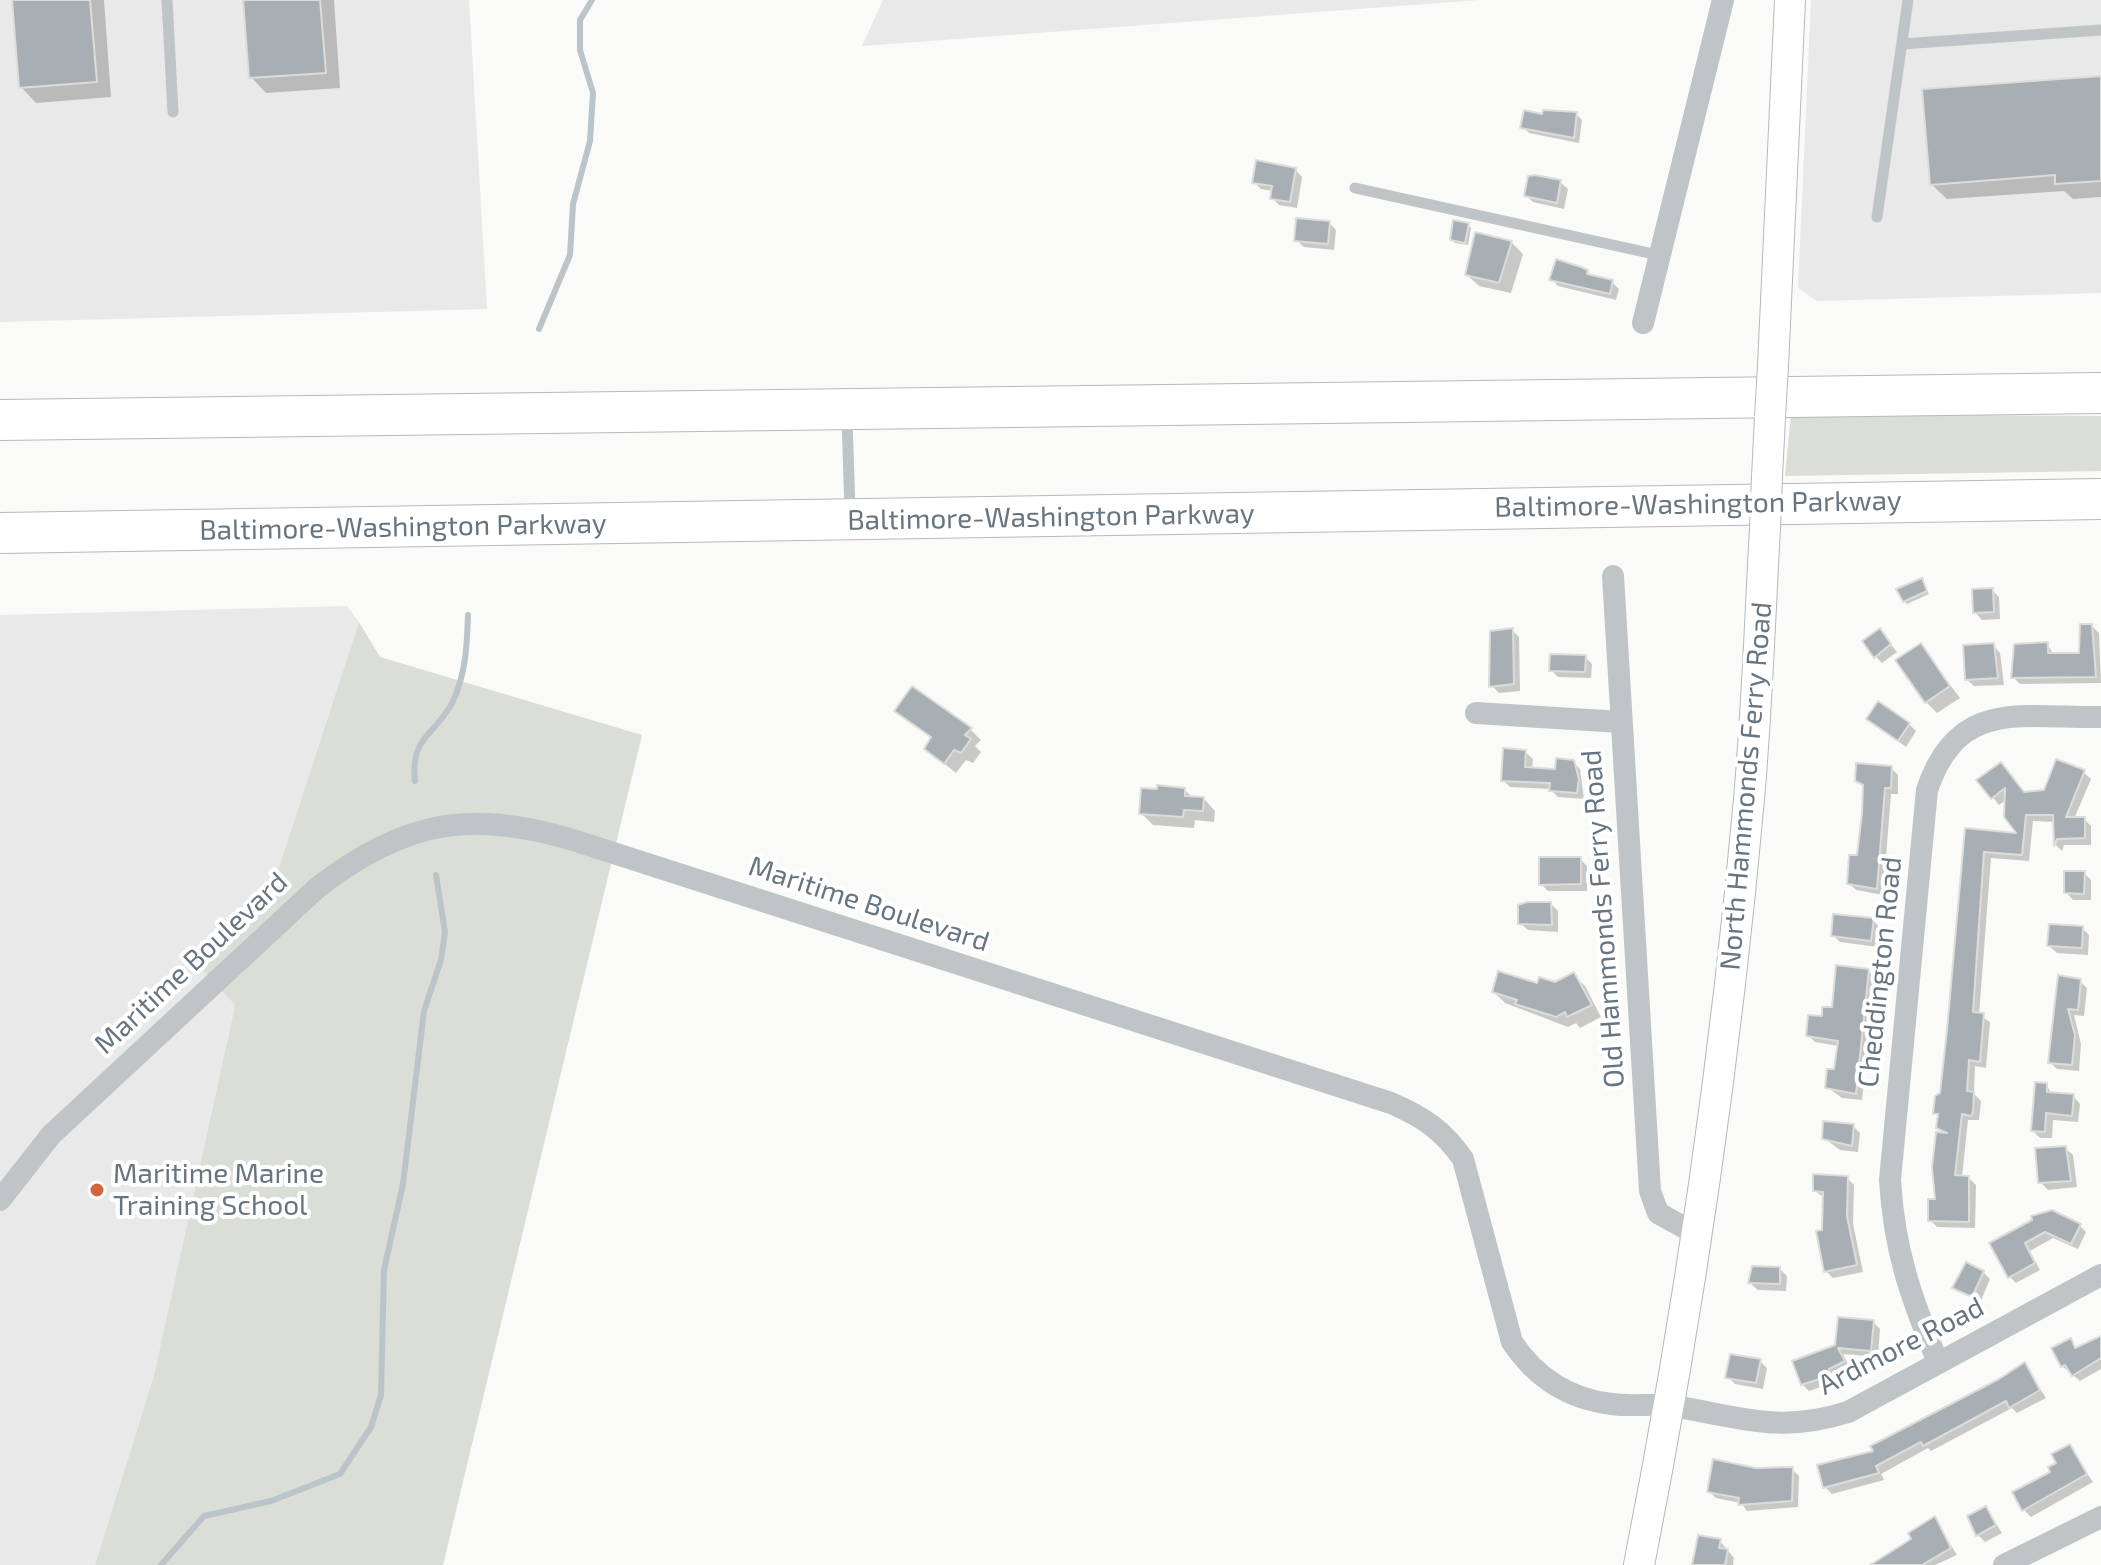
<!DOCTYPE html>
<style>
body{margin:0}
canvas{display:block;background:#fafaf8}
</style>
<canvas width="2101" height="1565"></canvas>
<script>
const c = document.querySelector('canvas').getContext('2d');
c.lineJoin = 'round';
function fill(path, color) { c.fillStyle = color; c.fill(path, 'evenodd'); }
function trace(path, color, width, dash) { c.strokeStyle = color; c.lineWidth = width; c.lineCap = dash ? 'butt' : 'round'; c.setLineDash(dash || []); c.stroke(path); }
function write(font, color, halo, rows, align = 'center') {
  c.font = font + ' "Exo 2",sans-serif'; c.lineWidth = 8; c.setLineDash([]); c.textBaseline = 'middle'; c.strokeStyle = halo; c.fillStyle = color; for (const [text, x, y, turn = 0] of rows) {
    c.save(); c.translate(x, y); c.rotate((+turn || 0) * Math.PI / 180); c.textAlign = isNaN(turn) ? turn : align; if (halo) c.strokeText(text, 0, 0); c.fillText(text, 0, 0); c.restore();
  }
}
const built = new Path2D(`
 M0 0H469L487 309 0 322Z
 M883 0H1479L862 46Z
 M1811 0H2101V293L1817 301 1798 288Z
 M347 606 359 622 267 904 200 967 235 1004 154 1375 95 1565H0V615Z`);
const green = new Path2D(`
 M1791 414 2101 416V471L1785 476Z
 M359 622 380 657 642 735 443 1565H95L154 1375 235 1005 200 967 267 904Z`);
const shadow = new Path2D(`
 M14 0H104L111 97 36 103 21 87Z
 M245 0H334L340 88 266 93 251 77Z
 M2101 78V197L2073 199 2064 191 1947 199 1931 184Z
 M1576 114 1582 120 1579 143 1529 133 1523 127 1544 117Z
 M1295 169 1302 177 1297 208 1279 205 1272 198 1273 191 1261 189 1254 182Z
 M1560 182 1568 189 1564 209 1533 202 1526 195Z
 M1329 223 1336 230 1334 250 1304 247 1296 240Z
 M1468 225 1471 228 1468 245 1455 243 1452 240Z
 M1511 242 1523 254 1511 293 1479 286 1467 275Z
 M1586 272 1592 277 1612 282 1619 289 1616 300 1558 286 1552 279Z
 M1921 580 1929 594 1907 604 1904 601Z
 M1992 590 1999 597 2000 619 1982 620 1975 612Z
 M2092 626 2099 633 2101 683 2020 684 2013 677 2047 644 2054 655H2081Z
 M1512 630 1519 637 1520 691 1499 693 1492 686Z
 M1880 631 1897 652 1882 663 1875 656Z
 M1920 645 1960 698 1937 713 1926 702Z
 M1993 645 2000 653 2004 685 1974 686 1966 679Z
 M1585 657 1592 664 1591 678 1558 677 1551 670Z
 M897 710 970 729 981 740 975 746 981 752 973 763 966 760 956 773 926 749 932 739Z
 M1868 719 1909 724 1916 731 1906 747Z
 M1525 752 1533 759 1532 770 1557 771 1573 762 1580 769 1584 799 1558 797 1550 789 1510 787 1503 780Z
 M1891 768 1898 775V794H1891L1883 895 1856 890 1849 883 1858 857 1865 788 1857 780Z
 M2083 772 2091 779 2074 819H2084L2091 826V845H2064L2062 851 2056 845V822L2033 821 2029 861 1991 858 1979 1015 1990 1022 1986 1068 1975 1066 1974 1094 1981 1101 1979 1120H1968L1962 1177 1969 1178 1976 1185 1975 1228 1937 1227 1930 1220 1937 1201 1946 1135 1939 1127V1117L1935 1113 1942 1094 1967 830 2021 835 2007 799 1999 805 1979 780 2025 794 2045 792Z
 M1185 790 1194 799H1204L1215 811 1214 822 1195 820 1194 828 1153 825 1141 813Z
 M1580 859 1587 866V891H1548L1541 884Z
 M2084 873 2091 880V900H2073L2066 892Z
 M1551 904 1558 911V932L1528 930 1520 923Z
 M1873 920 1880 928 1878 947 1840 942 1833 935Z
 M2082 928 2089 935 2088 955 2057 953 2049 946Z
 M1868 971 1876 978 1862 1100 1842 1098 1827 1087 1836 1072 1839 1046 1815 1042 1808 1035Z
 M1573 975 1585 986 1601 1017 1580 1028 1576 1023 1568 1027 1505 1003 1494 992 1555 984Z
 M2060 978 2080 981 2087 988 2084 1016 2074 1015 2081 1044 2079 1071 2057 1069 2050 1062Z
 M2046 1085 2053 1095 2073 1096 2080 1104 2078 1122 2053 1120 2052 1138H2040L2033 1131Z
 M1853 1126 1860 1133 1858 1152 1840 1150 1824 1138Z
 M2065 1148 2073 1155 2077 1187 2048 1190 2040 1182Z
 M1847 1178 1854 1185 1853 1224 1863 1272 1833 1278 1826 1271 1825 1198 1815 1191Z
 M2034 1221 2079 1225 2086 1232 2078 1249 2053 1238 2030 1251 2040 1270 2016 1283 2010 1277Z
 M1780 1269 1787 1276 1786 1291 1758 1290 1750 1283 1751 1270Z
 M1983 1272 1990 1279 1980 1303 1954 1288Z
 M1873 1322 1880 1329 1878 1357 1843 1354 1850 1368 1835 1376 1836 1382 1809 1391 1802 1384 1837 1347Z
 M2101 1338V1369L2080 1381 2062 1366 2070 1341 2078 1349Z
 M1760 1361 1767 1368 1763 1389 1735 1384 1728 1377Z
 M2025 1365 2046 1398 2017 1413 2012 1408 1931 1451 1928 1448 1881 1474 1884 1480 1832 1494 1825 1487 1876 1453Z
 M2069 1447 2093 1482 2031 1517 2024 1510Z
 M1792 1469 1799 1476 1798 1507 1747 1511 1741 1503 1716 1498 1709 1491 1756 1470Z
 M1986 1508 2002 1533 1985 1542 1978 1535Z
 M1934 1518 1957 1555 1935 1565H1874L1914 1540Z
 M1720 1541 1734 1558 1733 1565H1694Z`);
const stream = new Path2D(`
 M539 329 570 255 573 204 590 141 593 93 580 50V20L592 0
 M415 781C410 735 436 736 453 701 466 673 467 645 468 615
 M161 1565 204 1516 271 1501 340 1474 371 1427 381 1395 384 1270 403 1184 424 1011 441 960 445 932 436 875`);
const building = new Path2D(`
 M12 0H90L97 82 19 88Z
 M243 0H320L326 73 249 78Z
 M2101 76V181L2055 184V175L1930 185 1922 89Z
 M1524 110 1542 114 1543 110 1577 112 1574 138 1520 128Z
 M1256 160 1296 168 1290 202 1270 199 1272 186 1252 183Z
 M1535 175 1561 180 1557 203 1524 196 1528 176Z
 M1296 218 1330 221 1328 244 1294 241Z
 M1453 220 1469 223 1465 243 1450 240Z
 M1475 232 1512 241 1499 283 1465 275Z
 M1556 259 1581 267 1588 270 1587 274 1613 280 1610 294 1549 280Z
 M1922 578 1927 591 1903 602 1896 589Z
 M1993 588 1994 612 1973 613 1972 589Z
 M2080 624H2092L2096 677 2011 678 2014 644 2048 642V653H2079Z
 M1513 628 1514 684 1489 687 1490 631Z
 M1880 628 1891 644 1874 658 1862 641Z
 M1921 643 1950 686 1925 703 1895 660Z
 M1994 643 1998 678 1965 680 1963 645Z
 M1550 654 1586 655 1585 672 1549 671Z
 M912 686 972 728 965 735 971 739 961 753 954 750 944 764 924 749 931 737 894 711Z
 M1878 701 1910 723 1898 741 1866 719Z
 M1503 748 1526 750 1525 767 1555 769 1556 758 1574 760 1579 779 1577 793 1549 791 1550 783 1501 781Z
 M2056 759 2085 770 2066 817H2085V838L2057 839 2054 846 2053 815H2026L2022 855 1984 852 1973 1012 1984 1013 1980 1062 1969 1060 1967 1091 1974 1092 1973 1112 1971 1116 1962 1114 1955 1175 1969 1176V1222L1928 1221V1199H1935L1932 1167 1936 1132 1947 1133 1936 1128 1938 1114H1933L1935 1096 1940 1093 1947 1030 1965 828 2016 833 2004 817 2005 788 1991 799 1976 780 2001 762 2024 792 2044 790Z
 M1856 763 1892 766 1891 788H1885L1877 889 1847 884 1849 855H1857L1862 814 1863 785 1855 781Z
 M1157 785 1185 788V796L1204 797 1203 811 1184 810 1183 817 1139 814 1141 788 1157 789Z
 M1539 857H1581V884L1539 885Z
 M2064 871H2085L2084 894 2064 893Z
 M1527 902H1551L1552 925 1518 924V905Z
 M1833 914 1874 918 1871 941 1831 936Z
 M2049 924 2083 926 2082 948 2047 946Z
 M1836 965 1869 969 1856 1094 1825 1088 1827 1069H1834L1838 1041 1806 1036 1808 1015 1822 1016V1007H1832Z
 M1498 971 1537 983 1539 977 1555 982 1574 972 1592 1005 1567 1017 1565 1012 1556 1017 1515 1004 1517 1000 1492 992Z
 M2058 975 2081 979 2078 1010 2068 1009 2075 1035 2072 1065 2048 1063Z
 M2035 1082 2047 1083V1092L2074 1094 2072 1116 2046 1113 2045 1132 2031 1131Z
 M1823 1121 1854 1124 1852 1146 1822 1139Z
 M2066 1146 2071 1181 2038 1183 2035 1148Z
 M1813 1174 1848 1176 1847 1216 1857 1265 1824 1272 1816 1231 1822 1230 1823 1192 1813 1191Z
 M2052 1210 2081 1224 2071 1244 2045 1232 2025 1243 2035 1263 2008 1278 1989 1243 2032 1220 2031 1216Z
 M1966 1262 1984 1271 1972 1297 1952 1288Z
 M1752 1266 1780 1267V1284L1748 1283Z
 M1838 1317 1874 1320 1871 1351 1838 1348 1845 1361 1829 1369 1831 1375 1801 1385 1792 1361 1835 1345Z
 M2101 1336V1358L2072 1376 2065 1365 2061 1367 2051 1348 2071 1338 2075 1348Z
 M1730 1354 1761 1359 1756 1383 1725 1378Z
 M2025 1362 2040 1390 2009 1408 2006 1401 1923 1446 1921 1442 1876 1466 1879 1473 1823 1488 1817 1465 1873 1451 1870 1446 1999 1379Z
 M2070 1444 2087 1474 2022 1511 2012 1492 2050 1472 2048 1467 2056 1463 2051 1454Z
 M1713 1459 1756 1468 1793 1467 1792 1501 1738 1505 1739 1498 1707 1492Z
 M1986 1506 1996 1525 1976 1536 1967 1516Z
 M1935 1516 1951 1548 1922 1565H1870L1911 1539 1908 1533Z
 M1698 1535 1721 1539 1719 1548 1728 1549 1725 1565H1692Z`);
const lane = new Path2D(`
 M167 0 173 112
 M1902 44 2101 30
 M1355 188 1658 255
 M1877 217 1908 0
 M847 417 850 512`);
const street = new Path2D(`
 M1643 323 1723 0
 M1613 576 1650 1191 1658 1213 1696 1234
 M1476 713 1621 722
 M0 1200 51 1135 317 888C403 821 470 809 573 840L1391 1103C1423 1117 1443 1130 1463 1159L1512 1342C1536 1378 1568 1399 1612 1404 1632 1407 1653 1403 1673 1406 1741 1417 1778 1434 1848 1412L2101 1275
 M1938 1362C1911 1299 1894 1249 1890 1180L1927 790C1958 698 2021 718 2101 717
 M2004 1565 2101 1517`);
const secondary = new Path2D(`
 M1773 366 1790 0
 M1767 477 1770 417
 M1639 1565C1689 1312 1726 1056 1749 799 1757 709 1760 618 1765 528`);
const highway = new Path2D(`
 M0 420 2101 393
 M0 533 2101 499`);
const secondaryBridge = new Path2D(`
 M1770 417 1773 366
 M1765 528 1767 477`);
const markers = [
 [97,1190,8,"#d5633d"]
];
const streetNames = [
 ["Baltimore-Washington Parkway",1698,504,-1],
 ["Baltimore-Washington Parkway",1051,517,-1],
 ["Baltimore-Washington Parkway",403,527,-1],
 ["North Hammonds Ferry Road",1746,786,-85],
 ["Maritime Boulevard",869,904,18],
 ["Old Hammonds Ferry Road",1603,919,-94],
 ["Maritime Boulevard",191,963,-43],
 ["Cheddington Road",1880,972,-84],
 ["Ardmore Road",1901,1346,-27]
];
const poiNames = [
 ["Maritime Marine",113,1174],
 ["Training School",113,1206]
];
fill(built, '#e8e9e8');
fill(green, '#daded7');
fill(shadow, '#0003');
trace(stream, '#bbc4c8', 6);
fill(building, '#a7afb4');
trace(building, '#dcdcda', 2);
trace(secondary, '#b4b9be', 32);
trace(highway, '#b5b9bc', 42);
trace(lane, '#bfc4c7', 11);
trace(street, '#bfc4c7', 22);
trace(secondary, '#fff', 30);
trace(highway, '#fff', 40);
trace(secondaryBridge, '#b4b9be', 32, []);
trace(secondaryBridge, '#fff', 30);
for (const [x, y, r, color] of markers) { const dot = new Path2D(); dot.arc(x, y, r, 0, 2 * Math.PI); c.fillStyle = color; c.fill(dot); trace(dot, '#fff', 3); }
write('28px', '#677580', '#fff', streetNames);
write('28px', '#677580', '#fff', poiNames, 'left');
</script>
